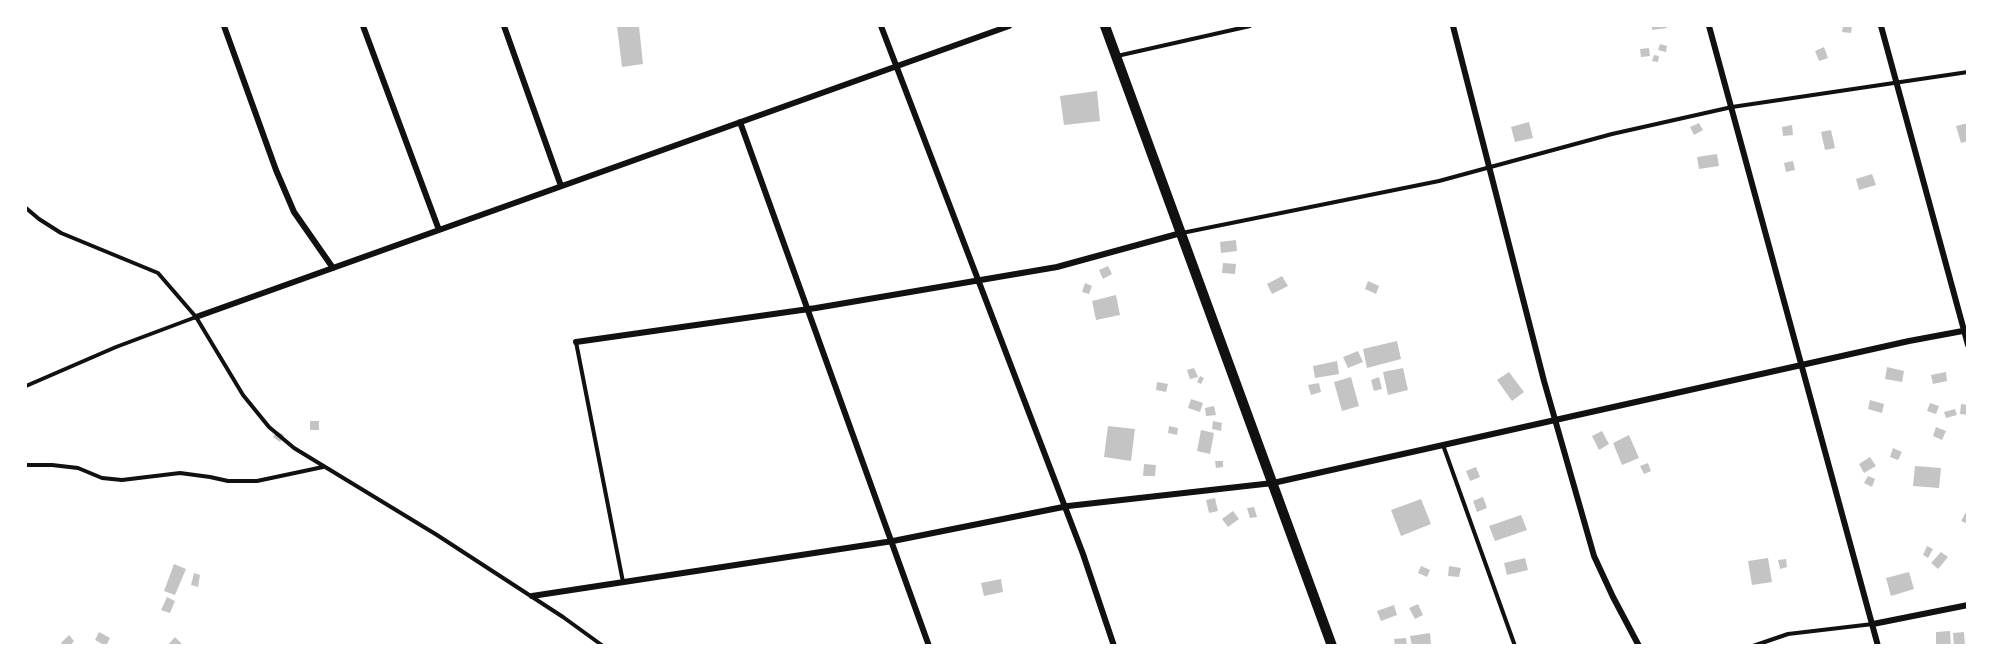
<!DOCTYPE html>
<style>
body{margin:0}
#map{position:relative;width:1993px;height:671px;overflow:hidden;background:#fff;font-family:Jost,sans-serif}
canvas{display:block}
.frame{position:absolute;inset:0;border:27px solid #fff;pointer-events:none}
</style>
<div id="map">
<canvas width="1993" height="671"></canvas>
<div class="frame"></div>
</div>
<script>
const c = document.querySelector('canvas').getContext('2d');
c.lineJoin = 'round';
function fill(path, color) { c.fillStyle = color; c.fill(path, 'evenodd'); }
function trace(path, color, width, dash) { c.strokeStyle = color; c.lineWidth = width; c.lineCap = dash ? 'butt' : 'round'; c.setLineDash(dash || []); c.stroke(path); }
const building = new Path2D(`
 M617 26H639L643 64 622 67Z
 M1652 26H1667V28L1652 30Z
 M1843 26H1852L1851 33 1842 32Z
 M1660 44 1667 46 1666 52 1658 50Z
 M1824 47 1828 58 1819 61 1815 51Z
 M1649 48 1650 56 1641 57 1640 49Z
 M1654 55 1659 56 1658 62 1652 61Z
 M1097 91 1100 121 1064 125 1060 96Z
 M1529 122 1533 138 1515 142 1511 127Z
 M1699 123 1703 130 1694 135 1690 127Z
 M1968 123V141L1961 143 1956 126Z
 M1792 125 1793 135 1783 136 1782 127Z
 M1831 130 1835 148 1825 150 1821 132Z
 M1717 154 1719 166 1699 169 1697 157Z
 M1793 161 1795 170 1786 172 1784 163Z
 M1872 174 1876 185 1859 190 1856 179Z
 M1236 240 1237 251 1221 253 1220 242Z
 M1223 263 1236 264 1235 274 1222 273Z
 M1108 266 1112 274 1103 279 1099 270Z
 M1282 276 1288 286 1272 294 1267 284Z
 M1368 281 1379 286 1376 294 1365 289Z
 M1085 283 1092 286 1089 294 1082 292Z
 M1116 295 1120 315 1096 320 1092 301Z
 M1397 341 1401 359 1367 368 1363 349Z
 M1358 351 1363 362 1348 368 1343 357Z
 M1337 361 1339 374 1315 378 1313 366Z
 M1887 367 1904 371 1902 382 1885 379Z
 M1194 368 1198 377 1190 379 1187 370Z
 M1403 368 1408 390 1388 395 1383 372Z
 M1509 372 1524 392 1512 401 1497 380Z
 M1946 372 1947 381 1933 384 1931 375Z
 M1200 376 1204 378 1201 384 1197 382Z
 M1351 377 1359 406 1342 411 1334 382Z
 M1379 377 1382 389 1374 391 1371 380Z
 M1157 382 1168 384 1166 392 1156 390Z
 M1319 383 1321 392 1311 395 1308 385Z
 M1191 399 1203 403 1200 412 1188 408Z
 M1870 400 1884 404 1882 413 1868 409Z
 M1930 403 1939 406 1936 414 1927 411Z
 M1961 404 1968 405V415L1960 414Z
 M1214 406 1216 415 1206 416 1205 408Z
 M1955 409 1957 415 1946 418 1944 412Z
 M310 421H319V430H310Z
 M1213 421 1222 423 1221 431 1212 429Z
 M1108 426 1135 429 1131 461 1104 457Z
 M1169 426 1178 428 1177 435 1168 433Z
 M1936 427 1946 431 1942 440 1933 436Z
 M1201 430 1214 433 1210 454 1197 451Z
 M277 431 284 435 280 442 273 437Z
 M1602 431 1609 444 1599 450 1592 436Z
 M1629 435 1639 458 1622 465 1613 443Z
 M1893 448 1902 452 1898 460 1890 457Z
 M1870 457 1876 466 1864 473 1859 464Z
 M1215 461H1223V467L1216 468Z
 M1648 463 1651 471 1644 474 1640 466Z
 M1144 464 1156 465 1155 476H1143Z
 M1915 466 1941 468 1939 488 1913 486Z
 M1476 467 1480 477 1470 481 1466 471Z
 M1868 476 1875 479 1872 487 1864 483Z
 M1483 497 1487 508 1477 512 1473 501Z
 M1215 498 1218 511 1209 513 1206 500Z
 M1421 499 1431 524 1401 536 1391 510Z
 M1254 507 1257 517 1250 518 1247 508Z
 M1233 511 1239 519 1228 527 1222 519Z
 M1966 512H1968V524L1961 521Z
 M1521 515 1527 530 1495 541 1489 526Z
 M1927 546 1933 549 1928 558 1923 555Z
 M1941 552 1948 557 1938 569 1931 563Z
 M1525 558 1528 570 1507 575 1504 563Z
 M1768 558 1772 582 1752 585 1748 561Z
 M1786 559 1787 567 1780 569 1778 560Z
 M174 564 186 569 175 595 164 591Z
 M1421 566 1430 570 1427 577 1418 573Z
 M1449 566 1461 568 1459 577 1448 576Z
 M1909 572 1914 589 1891 596 1886 578Z
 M194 573 200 575 198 587 191 585Z
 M1001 579 1003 592 984 596 981 583Z
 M167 597 175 601 170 613 161 610Z
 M1418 604 1423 615 1415 619 1409 608Z
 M1394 605 1397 615 1381 621 1377 611Z
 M1950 631 1951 646H1936V632Z
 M99 632 110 638 106 646 95 640Z
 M1964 632 1965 646H1954L1953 633Z
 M1430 633 1431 644 1412 646 1410 636Z
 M69 635 74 641 70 646H63L61 643Z
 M175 637 182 644 180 646H167Z
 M1406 638 1407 646H1395L1394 639Z`);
const service = new Path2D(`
 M1117 56 1250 26
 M26 208 39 219 61 233 158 273 196 317 243 395 269 427 294 448 437 535 563 617 603 646
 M1182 233 1439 181 1612 134 1732 107 1968 72
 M576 342 623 582
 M26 386 116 347 196 317
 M1443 445 1515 646
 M26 465H52L78 468 102 478 122 480 180 473 210 477 228 481H257L323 467
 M1753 646 1788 634 1873 624`);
const minor = new Path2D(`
 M224 26 276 170 294 212 333 268
 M363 26 439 230
 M504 26 561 186
 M881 26 1083 554 1114 646
 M1453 26 1544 381 1594 556 1613 597 1639 646
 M1709 26 1878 646
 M1881 26 1968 345
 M740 122 929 646
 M196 317 1009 26
 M576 342 816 308 1057 267 1181 233
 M532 596 893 541 1068 506 1273 483 1909 341 1968 330
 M1873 624 1968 605`);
const tertiary = new Path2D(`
 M1105 26 1332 646`);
fill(building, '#c4c4c4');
trace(service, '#111', 4);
trace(minor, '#111', 6);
trace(tertiary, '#111', 10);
</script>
